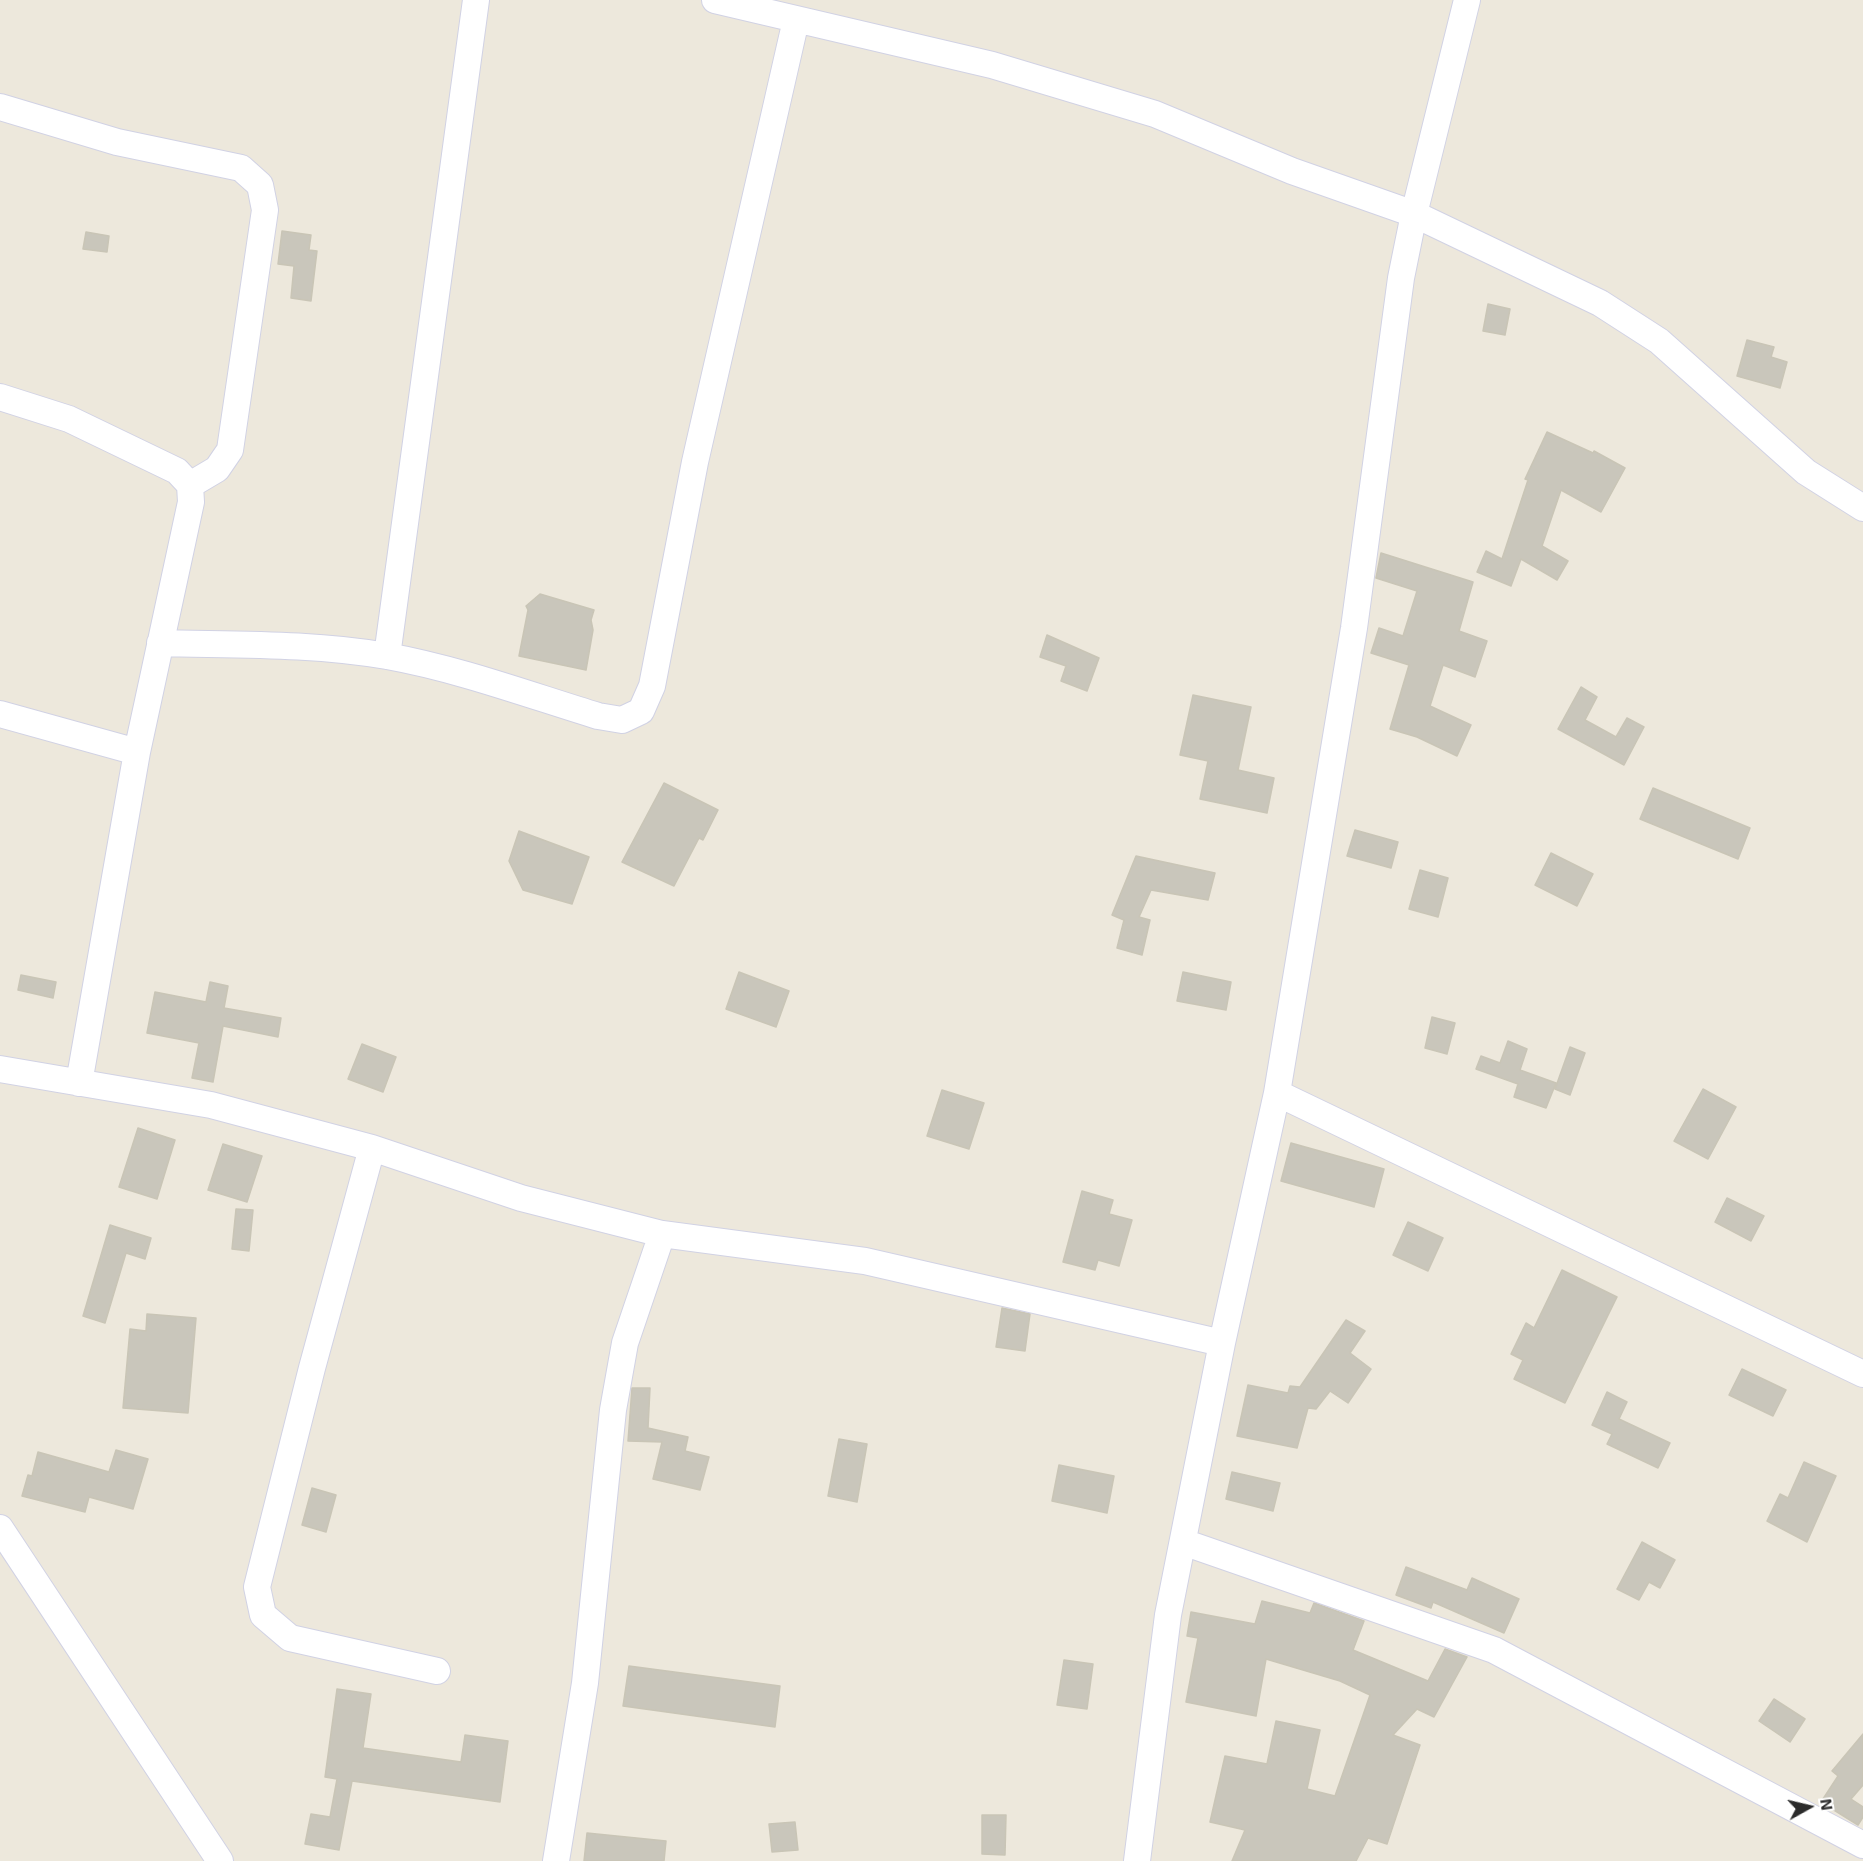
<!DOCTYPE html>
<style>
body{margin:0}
#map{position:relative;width:1863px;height:1861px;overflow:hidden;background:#ede8dc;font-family:"Exo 2",sans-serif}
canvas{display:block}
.north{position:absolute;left:1779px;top:1777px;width:60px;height:60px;-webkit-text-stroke:4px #fff;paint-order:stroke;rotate:82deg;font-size:16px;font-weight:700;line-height:24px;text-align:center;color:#2b2b2b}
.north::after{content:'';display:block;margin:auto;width:21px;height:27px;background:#2b2b2b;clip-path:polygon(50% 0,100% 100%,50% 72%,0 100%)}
</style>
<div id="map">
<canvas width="1863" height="1861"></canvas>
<div class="north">N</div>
</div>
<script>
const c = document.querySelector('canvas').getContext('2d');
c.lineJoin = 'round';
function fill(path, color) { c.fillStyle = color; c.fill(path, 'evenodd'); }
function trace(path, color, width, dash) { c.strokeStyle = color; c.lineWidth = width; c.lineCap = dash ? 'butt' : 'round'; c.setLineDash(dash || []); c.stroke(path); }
const building = new Path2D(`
 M282 231 311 235 309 250 317 251 311 301 291 298 294 266 278 264Z
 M86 232 109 236 107 252 83 249Z
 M1488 304 1510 309 1505 335 1483 331Z
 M1747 340 1774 347 1771 357 1787 362 1780 388 1737 376Z
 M1547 432 1593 453 1594 451 1625 468 1601 512 1561 490 1542 546 1568 561 1557 580 1521 559 1511 586 1477 572 1486 551 1502 559 1528 480 1525 479Z
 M1381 553 1473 582 1459 631 1487 641 1475 677 1443 665 1430 706 1471 725 1457 756 1417 737 1390 729 1409 665 1371 653 1379 628 1403 636 1417 591 1376 578Z
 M540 594 594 610 591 620 593 630 586 670 519 656 528 610 526 606Z
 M1047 635 1099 658 1087 691 1061 681 1066 666 1040 657Z
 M1581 687 1597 697 1585 720 1616 737 1627 718 1644 727 1624 765 1558 729Z
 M1193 695 1251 707 1238 770 1274 778 1267 813 1200 799 1208 761 1180 755Z
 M664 783 718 810 703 840 699 838 674 886 622 862Z
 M1653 788 1750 828 1738 859 1640 819Z
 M1355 830 1398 842 1391 868 1347 856Z
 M519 831 589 857 572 904 523 890 509 861Z
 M1551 853 1593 874 1577 906 1535 885Z
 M1136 856 1215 873 1208 900 1151 890 1139 917 1150 920 1142 955 1117 948 1124 920 1112 915Z
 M1420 870 1448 878 1438 917 1409 909Z
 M739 972 789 991 776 1027 726 1009Z
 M1183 972 1231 982 1226 1010 1177 1001Z
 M21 975 56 982 53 998 18 990Z
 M210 982 228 986 224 1008 281 1018 278 1037 223 1026 213 1082 192 1078 199 1043 147 1033 155 992 206 1002Z
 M1432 1017 1455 1023 1447 1054 1425 1048Z
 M1508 1041 1527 1049 1520 1070 1556 1083 1546 1108 1514 1097 1518 1084 1476 1069 1481 1056 1500 1063Z
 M362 1044 396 1057 383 1092 348 1079Z
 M1570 1047 1585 1053 1570 1095 1555 1089Z
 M1703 1089 1736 1107 1708 1159 1674 1141Z
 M942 1090 984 1103 969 1149 927 1136Z
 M138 1128 175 1140 157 1199 119 1187Z
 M1291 1143 1384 1169 1374 1207 1281 1181Z
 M223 1144 262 1156 247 1202 208 1190Z
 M1082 1191 1113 1200 1109 1214 1132 1220 1119 1266 1098 1260 1095 1270 1063 1262Z
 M1727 1198 1764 1216 1751 1241 1715 1222Z
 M236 1209 253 1210 249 1251 232 1249Z
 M1408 1222 1443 1238 1428 1271 1393 1255Z
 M110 1225 151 1238 145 1259 126 1253 105 1323 83 1316Z
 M1562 1270 1617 1297 1565 1403 1514 1379 1523 1360 1511 1354 1526 1323 1534 1328Z
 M1002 1308 1030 1314 1025 1351 996 1347Z
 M147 1314 196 1318 188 1413 123 1408 130 1329 146 1331Z
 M1346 1320 1365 1331 1350 1353 1371 1369 1348 1403 1330 1391 1316 1409 1308 1408 1297 1448 1237 1436 1248 1385 1288 1393 1290 1386 1300 1387Z
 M1742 1369 1786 1390 1773 1416 1729 1395Z
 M632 1388H650L648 1428 688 1437 685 1451 709 1457 700 1490 653 1479 662 1442 628 1441Z
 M1607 1392 1627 1402 1619 1419 1670 1443 1658 1468 1607 1444 1612 1434 1592 1425Z
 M839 1439 867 1444 857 1502 828 1496Z
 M116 1450 148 1459 133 1509 89 1497 85 1512 22 1496 28 1475 32 1476 38 1452 109 1472Z
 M1804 1462 1836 1476 1807 1542 1767 1521 1780 1494 1788 1498Z
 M1059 1465 1114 1476 1107 1513 1052 1501Z
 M1232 1472 1280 1483 1273 1511 1226 1499Z
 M312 1488 336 1495 326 1532 302 1525Z
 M1642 1542 1675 1560 1660 1588 1649 1582 1639 1600 1617 1589Z
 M1406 1567 1467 1590 1472 1578 1519 1599 1504 1633 1433 1602 1431 1608 1396 1595Z
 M1262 1601 1310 1613 1314 1603 1364 1621 1353 1650 1428 1681 1445 1649 1467 1657 1434 1717 1417 1709 1393 1735 1420 1745 1387 1844 1368 1838 1356 1861H1232L1245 1830 1210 1822 1225 1756 1267 1764 1276 1721 1320 1730 1307 1789 1335 1796 1370 1695 1340 1681 1266 1659 1256 1716 1186 1702 1198 1638 1187 1636 1191 1612 1255 1624Z
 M1064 1660 1093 1664 1087 1709 1057 1705Z
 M629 1666 780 1686 775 1727 623 1706Z
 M337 1689 371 1694 363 1748 461 1762 465 1735 508 1741 500 1802 352 1781 339 1850 305 1844 311 1814 330 1817 337 1779 325 1777Z
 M1774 1699 1805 1719 1790 1742 1759 1721Z
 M1863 1734V1785L1851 1799 1863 1807V1817L1858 1825 1821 1802 1838 1776 1832 1771Z
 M982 1815H1006L1005 1855 982 1854Z
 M795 1822 798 1850 772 1852 769 1824Z
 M587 1833 666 1841 664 1861H584Z`);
const minor = new Path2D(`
 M715 0 992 65 1155 114 1292 171 1414 214 1600 303 1659 341 1806 472 1863 508
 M0 107 117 142 241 168 260 185 265 210 230 450 217 469 190 485
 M0 397 69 419 177 471 190 485 191 502 137 752 79 1083
 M160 643C235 645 313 643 387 656 459 669 529 695 598 716L622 720 641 711 652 686 695 462 796 20
 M387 656 476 0
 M0 714 137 752
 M0 1069 211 1105 372 1148 521 1198 662 1234 865 1261 1222 1343
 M1277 1093 1863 1374
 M372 1148 312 1368 257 1587 263 1615 290 1638 437 1671
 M0 1528 220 1861
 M1183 1542 1494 1650 1863 1845
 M556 1861 585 1683 613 1410 625 1343 662 1234
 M1137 1861 1168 1615 1222 1343 1277 1093 1354 628 1401 278 1414 214 1467 0`);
fill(building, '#c9c6bb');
trace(building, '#c9c5b6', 1.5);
trace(minor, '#d1d2e4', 28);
trace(minor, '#fff', 26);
</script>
